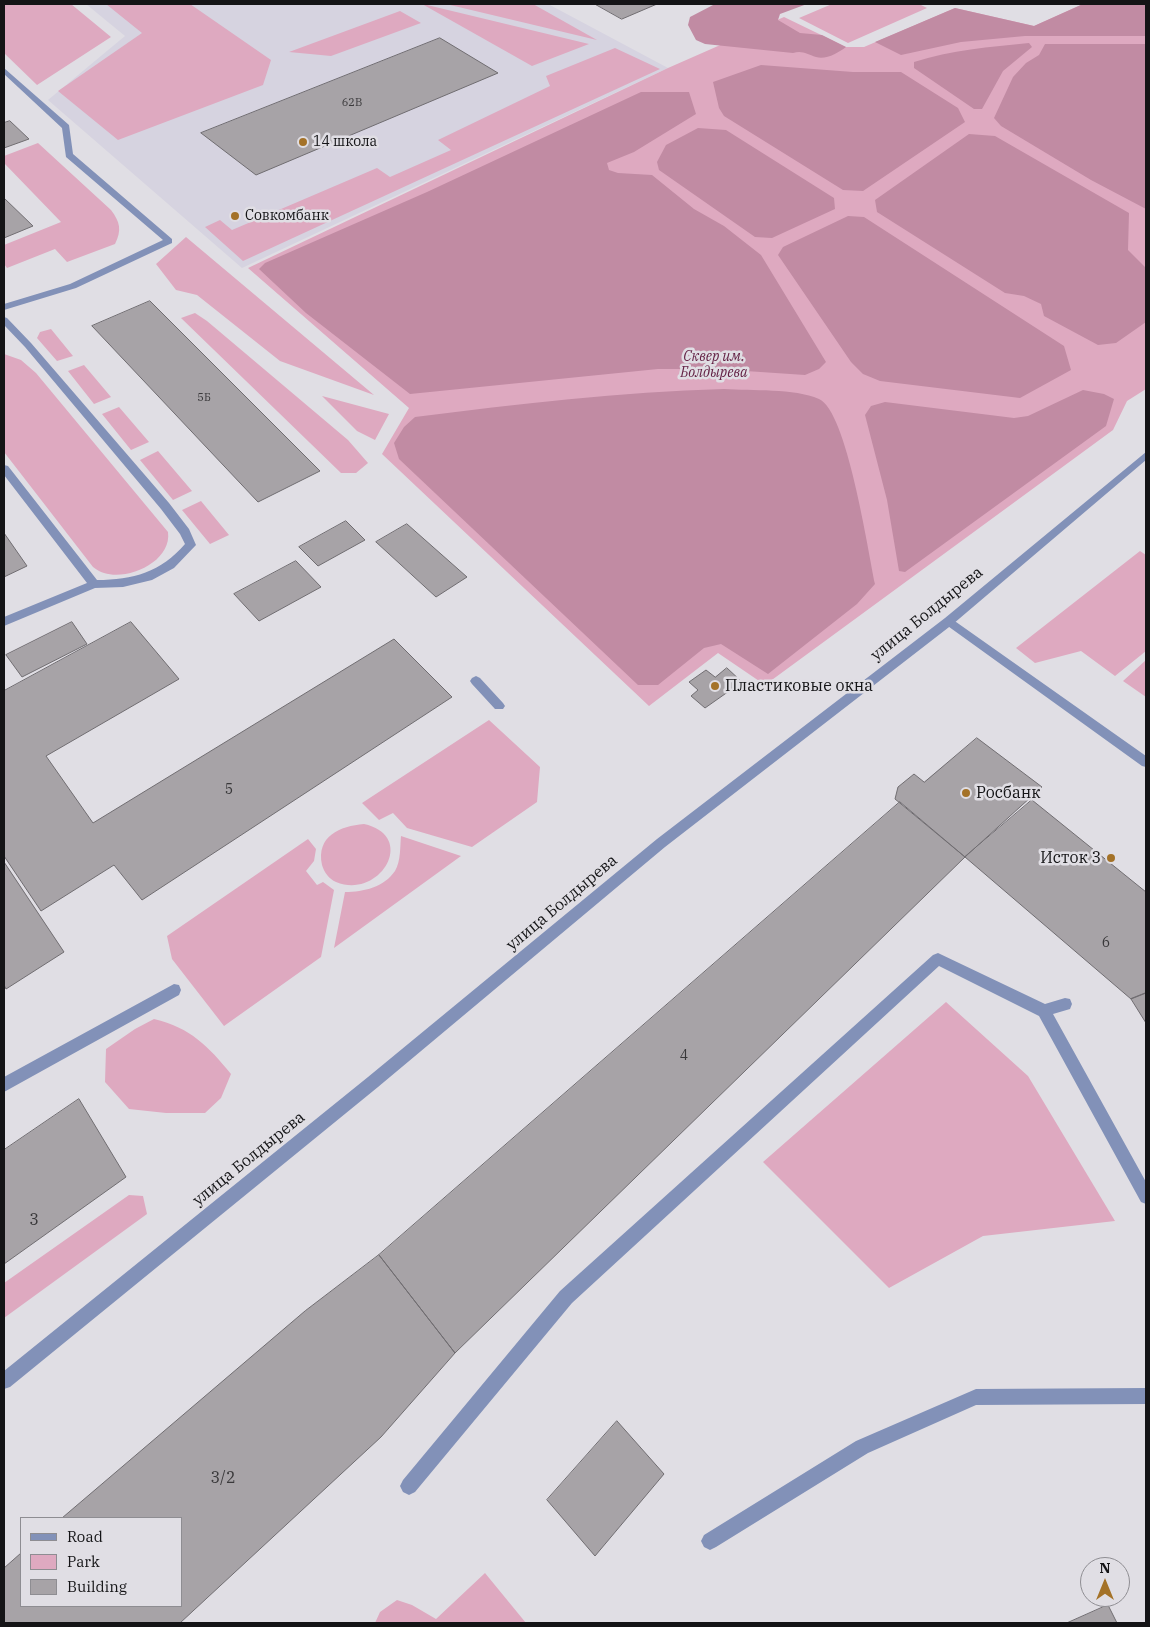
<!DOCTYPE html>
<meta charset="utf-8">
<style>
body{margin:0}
#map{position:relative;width:1150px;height:1627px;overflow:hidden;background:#e0dee4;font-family:"IBM Plex Serif",serif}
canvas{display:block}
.frame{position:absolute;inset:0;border:5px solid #141416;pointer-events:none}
.legend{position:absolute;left:20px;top:1517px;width:162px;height:90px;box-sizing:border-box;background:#e0dee4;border:1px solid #8e8d92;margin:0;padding:6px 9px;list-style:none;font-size:15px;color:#141416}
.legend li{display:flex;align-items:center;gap:10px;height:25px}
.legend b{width:25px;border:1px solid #8e8d92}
.north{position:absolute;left:1080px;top:1557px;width:50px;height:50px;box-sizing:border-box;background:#e0dee4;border:1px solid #8e8d92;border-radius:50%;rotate:0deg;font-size:14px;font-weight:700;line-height:20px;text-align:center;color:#141416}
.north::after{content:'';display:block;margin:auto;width:18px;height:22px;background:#a47228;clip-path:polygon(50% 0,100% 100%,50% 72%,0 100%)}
</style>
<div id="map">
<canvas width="1150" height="1627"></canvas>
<div class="frame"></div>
<ul class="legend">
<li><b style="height:6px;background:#8291b8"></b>Road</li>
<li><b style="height:14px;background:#dea9c0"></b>Park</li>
<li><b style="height:14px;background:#a7a3a7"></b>Building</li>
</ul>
<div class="north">N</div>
</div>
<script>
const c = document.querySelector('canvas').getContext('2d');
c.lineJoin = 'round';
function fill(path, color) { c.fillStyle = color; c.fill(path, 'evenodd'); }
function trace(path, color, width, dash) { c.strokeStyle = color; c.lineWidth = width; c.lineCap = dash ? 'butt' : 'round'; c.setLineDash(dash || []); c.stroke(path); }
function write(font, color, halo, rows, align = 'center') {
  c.font = font + ' "IBM Plex Serif",serif'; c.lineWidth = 5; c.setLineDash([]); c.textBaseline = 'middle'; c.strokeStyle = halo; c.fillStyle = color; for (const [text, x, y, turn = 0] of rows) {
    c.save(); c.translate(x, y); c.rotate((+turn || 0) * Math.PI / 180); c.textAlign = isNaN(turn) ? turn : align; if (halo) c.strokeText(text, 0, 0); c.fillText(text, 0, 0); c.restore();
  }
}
const built = new Path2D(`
 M86 4H548L668 68 242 268 48 100 125 36Z`);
const green = new Path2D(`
 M4 4H71L111 37 37 85 4 53Z
 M106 4H190L271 60 263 85 118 140 58 91 142 33Z
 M422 4H423L589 44 532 66Z
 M446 4H533L597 40Z
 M832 4H919L927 8 848 43 799 18Z
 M1083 4H1146V389L1127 401 1113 430 765 685 718 653 649 706 382 454 409 408 248 268 668 68 784 17 846 47H864L955 8 1034 26Z
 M400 11 421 23 331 56 289 52Z
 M615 48 660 69 243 261 205 227 220 220 232 230 377 168 390 177 451 150 438 140 550 86 546 76Z
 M38 143 111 210C120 222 122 230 115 244L67 262 55 249 7 268 4 264V245L61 222 4 163V156Z
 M186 237 374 395 280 361 197 295 176 290 156 264Z
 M195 313 207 321 348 440 368 463 356 473H341L181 318Z
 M51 329 73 356 57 361 37 338 40 332Z
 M4 354 21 360 36 373 168 532C172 561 129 581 104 573 100 572 96 569 93 567L4 452Z
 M84 365 111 397 94 404 68 371Z
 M322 396 389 414 375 440 357 431Z
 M119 407 149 442 131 450 102 414Z
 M158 451 192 491 173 500 140 460Z
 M201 501 229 535 210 544 182 510Z
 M1140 551 1146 555V651L1115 676 1081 651 1035 663 1016 648Z
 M1146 660V697L1123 681Z
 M489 720 540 767 537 802 472 847 407 828 393 813 379 820 362 803Z
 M364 824C418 836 380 900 336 882 329 879 324 872 322 865 316 836 340 826 364 824Z
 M401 836 461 856 334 948 345 892C364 892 384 887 395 871 401 861 400 846 401 836Z
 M308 839 316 849 314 861 306 871 317 885 323 882 334 890 321 957 224 1026 172 959 167 936Z
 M946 1002 1028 1076 1115 1221 983 1236 889 1288 763 1162Z
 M154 1019C191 1028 208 1046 231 1074L221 1098 205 1113H166L129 1109 105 1082 106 1049 135 1029Z
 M129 1195 143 1196 147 1214 4 1318V1283Z
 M485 1573 526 1623H375L380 1612 397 1600 412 1605 436 1619Z`);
const forest = new Path2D(`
 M715 4H807L780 14 778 20 800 33 822 35 846 47C838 53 826 60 816 57 807 54 802 50 793 53L705 44 696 40 688 25 690 17Z
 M1083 4H1146V36H1025L961 42 901 55 875 42 955 8 1034 26Z
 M1029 43 1032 47 1003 71 982 109H974L914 68V62C951 50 990 47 1029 43Z
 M1045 44H1146V209L1091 180 1001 126 994 118 1013 77 1026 63 1039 55Z
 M761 65 853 72H901L958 108 965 122 863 191 843 190 724 116 719 108 713 82Z
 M641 92H689L696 114 634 152 607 163 609 170 618 173 652 175 694 209 724 226 761 255 826 362 819 369 805 375 716 369H658L410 394 306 313 259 269 265 263 427 192Z
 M698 128 726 130 834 198 835 209 772 238 755 237 659 170 657 162 666 145Z
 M969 134 995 136 1129 213 1128 250 1146 268V322L1116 343 1098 345 1044 316 1041 304 1024 296 1005 293 877 212 875 200Z
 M848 216 864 217 1064 346 1071 370 1020 398 880 381 863 374 851 362 778 255 783 247Z
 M724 389C752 391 794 388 819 399 847 411 868 551 875 584L857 604 768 674 721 644 704 648 658 685H638L399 459 394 443 404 427 415 417C518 404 620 392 724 389Z
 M1083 390 1104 394 1114 399 1106 426 905 572 899 571 887 500 865 415 871 406 885 402 1014 418 1028 416Z`);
const building = new Path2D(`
 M595 4H657L622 19Z
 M440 38 498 73 256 175 201 133Z
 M10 121 29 139 4 148V123Z
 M4 198 33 226 4 238Z
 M150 301 320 471 258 502 92 326Z
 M346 521 365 540 318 566 299 547Z
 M407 524 467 577 436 597 376 542Z
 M4 533 27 566 4 577Z
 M296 561 321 587 259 621 234 594Z
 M72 622 87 644 22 677 6 655Z
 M131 622 179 679 46 756 93 823 394 639 452 697 142 900 114 865 41 911 4 856V691Z
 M727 668 742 682 705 708 691 696 698 690 689 682 706 670 715 677Z
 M977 738 1042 787 965 857 895 799 898 787 914 774 924 782Z
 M1032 800 1146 892V993L1131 999 965 857Z
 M900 802 965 857 455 1353 379 1255Z
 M4 862 64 952 6 989 4 985Z
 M1146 993V1023L1131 999Z
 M79 1099 126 1177 4 1264V1150Z
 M379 1255 455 1353 381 1437 180 1623H4V1568L21 1553V1606H181V1518H62L305 1311Z
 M617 1421 664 1474 595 1556 547 1500Z
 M1108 1605 1117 1623H1067Z`);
const lane = new Path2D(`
 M4 68 69 125 73 154 172 239V243L76 288 4 310V304L70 284 163 240 66 157 62 128 4 74Z
 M4 317 7 318 31 343 169 503 189 529 196 545 174 568 152 580 123 587 95 588 4 626V617L87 583 4 475V465L8 466 97 580C133 580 161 572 185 544L180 534 161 509 25 347 4 325Z
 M949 617 1146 756V767L1142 766 945 624 943 621Z
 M476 676 480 678 503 703 505 706 503 709H495L472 684 470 681 472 678Z
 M938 953 1045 1004 1065 998 1070 999 1072 1004 1070 1009 1053 1014 1146 1182V1204L1141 1202 1039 1016 939 966 572 1303 415 1492 409 1495 403 1492 400 1486 403 1480 560 1291 933 955Z
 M174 984 179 985 181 990 179 995 4 1092V1077Z
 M1146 1388V1404L976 1405 868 1453 716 1547 710 1550 704 1547 701 1541 704 1535 856 1441 976 1389Z`);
const street = new Path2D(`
 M1146 452V460L953 624 665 847 378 1087 10 1387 4 1389V1371L368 1077 657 839 945 618Z`);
const markers = [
 [303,142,5,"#a47228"],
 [235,216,5,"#a47228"],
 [715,686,5,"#a47228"],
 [966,793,5,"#a47228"],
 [1111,858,5,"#a47228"]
];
const farNumbernames = [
 ["62В",352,103],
 ["5Б",204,398]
];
const farPoinames = [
 ["14 школа",313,142],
 ["Совкомбанк",245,216]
];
const farParknames = [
 ["Сквер им.",714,357],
 ["Болдырева",714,373]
];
const numberNames = [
 ["5",229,790],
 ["6",1106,943],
 ["4",684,1056]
];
const streetNames = [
 ["улица Болдырева",927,614,-39],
 ["улица Болдырева",562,903,-40],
 ["улица Болдырева",249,1159,-39]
];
const poiNames = [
 ["Пластиковые окна",725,686],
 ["Росбанк",976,793],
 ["Исток 3",1101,858,"right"]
];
const nearNumbernames = [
 ["3",34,1220],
 ["3/2",223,1478]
];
fill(built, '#d6d3e0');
fill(green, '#dea9c0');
fill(forest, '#c18ba3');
fill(building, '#a7a3a7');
trace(building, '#706d71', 1);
fill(lane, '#8291b8');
fill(street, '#8291b8');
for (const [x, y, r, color] of markers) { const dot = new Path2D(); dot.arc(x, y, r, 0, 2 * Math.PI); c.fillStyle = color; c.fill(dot); trace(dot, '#e0dee4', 2); }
write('11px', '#39383a', null, farNumbernames);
write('14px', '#141416', '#e0dee4', farPoinames, 'left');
write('italic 14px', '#621f43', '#e0dee4', farParknames);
write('14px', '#39383a', null, numberNames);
write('16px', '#141416', '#e0dee4', streetNames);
write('16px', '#141416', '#e0dee4', poiNames, 'left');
write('16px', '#39383a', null, nearNumbernames);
</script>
